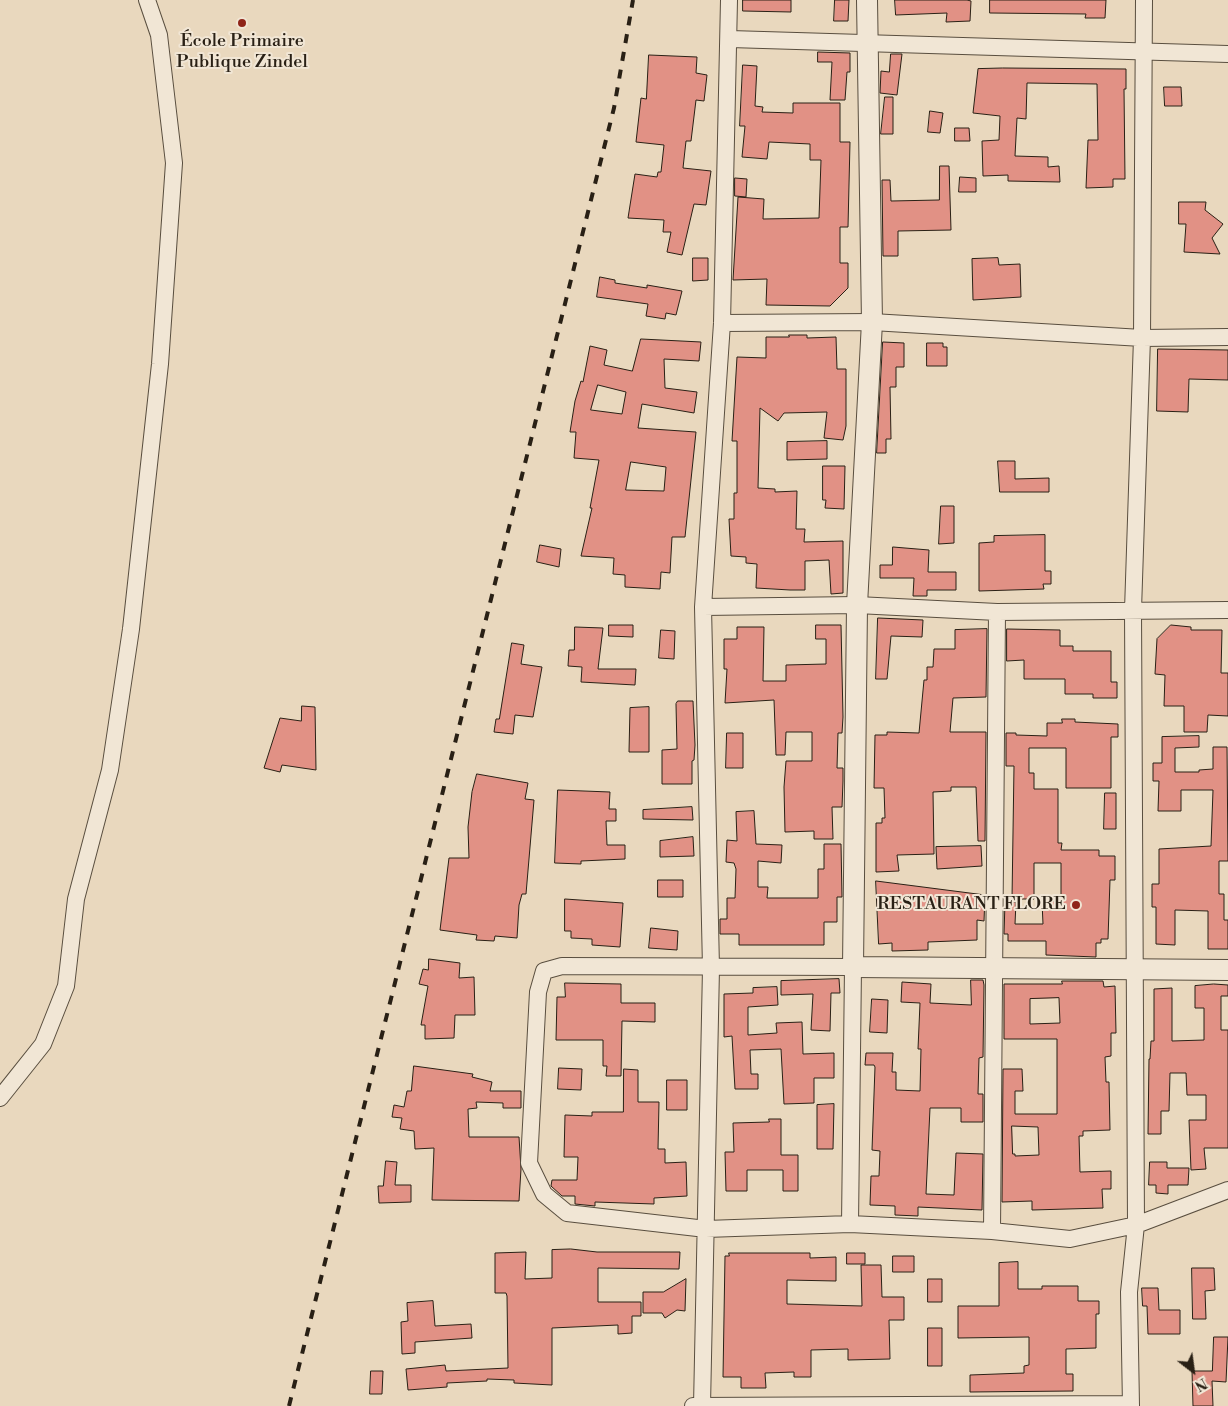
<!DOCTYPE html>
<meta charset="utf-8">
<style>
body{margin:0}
#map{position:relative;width:1228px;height:1406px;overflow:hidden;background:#e9d8be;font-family:"Libre Bodoni",serif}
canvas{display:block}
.north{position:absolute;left:1168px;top:1346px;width:50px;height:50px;-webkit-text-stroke:4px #f1e6d5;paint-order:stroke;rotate:150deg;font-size:14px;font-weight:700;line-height:20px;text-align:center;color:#292015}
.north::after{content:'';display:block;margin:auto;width:18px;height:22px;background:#292015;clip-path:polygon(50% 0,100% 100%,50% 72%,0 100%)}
</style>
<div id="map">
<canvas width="1228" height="1406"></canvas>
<div class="north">N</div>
</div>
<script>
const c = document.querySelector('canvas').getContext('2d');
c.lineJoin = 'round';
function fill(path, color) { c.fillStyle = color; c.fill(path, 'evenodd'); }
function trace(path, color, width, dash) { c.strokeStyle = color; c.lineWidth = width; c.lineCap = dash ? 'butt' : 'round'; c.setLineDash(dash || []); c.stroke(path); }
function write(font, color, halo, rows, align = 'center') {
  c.font = font + ' "Libre Bodoni",serif'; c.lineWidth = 4; c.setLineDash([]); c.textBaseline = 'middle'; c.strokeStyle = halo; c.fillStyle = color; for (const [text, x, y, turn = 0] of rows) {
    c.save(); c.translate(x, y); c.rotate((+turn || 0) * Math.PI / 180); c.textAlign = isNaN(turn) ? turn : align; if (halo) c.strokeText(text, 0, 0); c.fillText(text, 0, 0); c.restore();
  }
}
const building = new Path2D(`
 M743 0H791V12L743 11Z
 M835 0H849L848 21H834Z
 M895 0H967L971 1 970 21 946 22 947 13 896 15Z
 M990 0H1106L1105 18H1085L1086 14 990 13Z
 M818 52 850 53V72H847L845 100H830L832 62H818Z
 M891 54H902L897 95 880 93 881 71 889 72Z
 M649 55 697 57 696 73 707 75 704 101 696 100 691 141H686L683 168 711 171 706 205 694 204 682 255 667 252 671 232H663L664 220 628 218 635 174 657 177 658 172H661L664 145 636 142 641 98 646 99Z
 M743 65 757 66 755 106 763 107 762 112 793 113V103H840V142H850L848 227H840V263H848V288L830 306 766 305 767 279 733 280 738 197 764 199 763 219 819 218 821 160H810V144L769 142 767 159 742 157 745 126H740Z
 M1003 68 1126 69V89H1124L1125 179H1113V187L1086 188 1088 140H1098L1097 84 1027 83 1026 119 1017 118 1015 156 1048 157V167L1059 166 1060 182 1008 181V175L983 176 982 141 999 140 1000 116 973 113 978 69Z
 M1164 87H1181L1182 106H1165Z
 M885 97H893V134H881Z
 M930 111 943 113 940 133 928 132Z
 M955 128H969L970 141H955Z
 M940 166H949L951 230 898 231V256H883L882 180H890L891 201 939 200Z
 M960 177 976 178V192H959Z
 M735 178 747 179 746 197 735 196Z
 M1179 202H1206L1205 210 1223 224 1212 238 1220 254 1184 252 1186 224H1179Z
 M693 258H708V280L693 281Z
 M998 258 999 265 1020 264 1021 297 973 300 972 259Z
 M600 277 615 280V283L647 288V285L682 291 676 315 666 313 665 319 646 316 648 304 597 297Z
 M789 335H807V338L836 337 837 369H846V426L843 440 824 438 827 412 784 413 778 421 760 408 758 488 775 489V492L797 491 796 529H805L804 542 843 541V593L831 594 829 560 805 561V590H790L756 588 757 564 746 563V557L731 556 729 519H734V493H737V441H732L737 357 766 358V337H789Z
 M641 339 701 342 699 361 664 359 665 388 697 392 694 413 642 404 638 428 696 432 685 537H672L670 573 661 572 660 589 625 587V575L613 574 614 558 581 556 592 508H590L599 460 574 458 576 432H570L575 401 581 381 583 382 590 346 607 350 604 365 632 371ZM598 385 626 392 622 414 591 410ZM631 462 666 467 664 491 626 490Z
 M883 342 904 343V367H896V387H890L891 439H886V453H877Z
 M927 343H943V347H947V366H927Z
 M1158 349 1228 350V380L1189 379 1188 412 1157 411Z
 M827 441V459L787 460V442Z
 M998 461H1015V479L1049 478V492H1000Z
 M823 466H845L844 509 825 508 826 500H823Z
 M941 506H954V543L939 544Z
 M1045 535V571H1051V584H1043L1044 589 979 591V543L994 542V536Z
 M540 545 561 549 559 567 537 562Z
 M893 547 929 550 928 572H956V590H927V596H913L914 578H880V565H892Z
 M878 618 923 620 922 637 891 636 887 679H876Z
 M609 625H633V637L609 636Z
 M816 625H841L843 717 842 733H838L837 768H843V781L842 807H832L833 839H814V831L785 832 784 787 786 761H812V732H786L785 755H776L774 700 725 703 727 669H724V639H737V627H764L763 681H786V665L826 664V639H816Z
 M1171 625 1191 627V630H1222L1221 673H1228V716L1208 715 1207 732H1184V706H1164L1165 675 1155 674 1157 639Z
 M575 627 603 628 598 669H636L635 685 581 682 582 667 568 666 569 650H574Z
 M987 629 986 697 953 698 950 732H986L985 841H978L976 787H951V791L933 792 934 854 897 855 899 871 876 872V823H882V818H885L884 788H874L875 735H887V732L919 733 924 680H927V667H933L934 649H955V630Z
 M1007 629 1060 630V646H1073V651H1111V682H1117V698H1093V694H1065V679H1024V660L1007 661Z
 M661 630 675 631 674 659 659 658Z
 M512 643 524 645 521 664 542 667 533 717 515 715 513 734 494 732 496 719H499Z
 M678 701H693L695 745 694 760 692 761V784H662V750L677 749 676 704Z
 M302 706 315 707 316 770 282 765 280 772 264 768 280 718 301 721Z
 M649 707V752H629L630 708Z
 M1062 719H1075V722L1118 724V737H1111V788H1066V748H1029V773H1034V789H1058V843H1062L1061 850H1099V856H1115V880H1110L1108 939H1101V943H1096V957L1046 955V941H1008V934H1004L1005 902H1016L1015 924H1043L1042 902 1061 901V863H1034V899H1012L1014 766H1006V733H1016V735L1047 736V723H1062Z
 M727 733H743V768H726Z
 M1199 736V747L1175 748V772H1199V770L1213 769V747H1227L1228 861H1219V894H1224V920H1228V949H1208V911L1175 910V945L1156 944V907H1152V884H1159V849L1211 846 1213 790H1181V811H1158L1159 781H1153V763H1162V737Z
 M477 774 528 783 525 799 534 800 526 894H522L519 905 517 938 495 936 494 941 476 940 477 935 440 930 449 858H469L468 827 472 792Z
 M558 790 610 792 609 809H616V821H606L607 845H625V859L581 861V864L555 863Z
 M1105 793H1116V829H1104Z
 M692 807 693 820 643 819V810Z
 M754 811 756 844 782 845 781 863 758 861V887H768L767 898H818V869H824V844H841L842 897H837V922H824V945H739V934H720V919H727V898H735L736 869 734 863 726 862 727 840 737 841 736 812Z
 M693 837 694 856 660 857V841Z
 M981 846 982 866 937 869 936 847Z
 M658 880H683V897H658Z
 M876 881 985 895 984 921 977 920V940L928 942V950L892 951V943L879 944Z
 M565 899 623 903 620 947 592 945V939L571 938V931H565Z
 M651 928 678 931 677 950 649 948Z
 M429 959 460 963 459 978 474 977 475 1015H455L454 1038 425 1039V1025H421L428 986 419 984 423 969 428 970Z
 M839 979 840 993H831L830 1031 811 1030 813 994 781 995V981Z
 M971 980H983L984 985 983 1057 979 1058 978 1094H983V1122H961V1108H930L926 1194 954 1195 956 1153 983 1154 982 1210 918 1207V1216L895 1215V1206L870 1205 871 1176H879L880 1151 872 1150 875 1067 874 1065H865L866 1053H893L892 1072H896V1090L920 1091 921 1049H918L920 1003 901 1002 902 982 931 984 930 1003 971 1005Z
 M1062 981H1103L1104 987 1115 986 1116 1033H1111V1056L1105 1057 1106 1082H1109L1110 1130 1083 1131V1136H1079L1080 1172 1111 1171V1189H1102L1103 1208 1032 1210V1201L1002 1202 1003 1069H1022L1023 1091H1015V1114H1057V1039H1004V984H1062ZM1059 998 1060 1023 1030 1024V999ZM1012 1126 1038 1127 1039 1155 1015 1156V1154H1013Z
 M565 983 621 984V1003H655V1022L622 1021 621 1076H606L607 1066H603V1040H556L557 997H565Z
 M1214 984 1228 985V996H1221V1030H1228V1148H1204L1206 1169 1191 1170 1189 1120H1206V1095H1187L1186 1073H1170L1169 1111H1161V1134H1148L1149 1059H1150L1151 1041H1154V989L1172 988V1041L1204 1040V1008H1195V986Z
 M777 987 778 1005 748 1007V1035L777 1033 776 1023 802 1022 803 1054 834 1053V1078H814V1103L784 1104 781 1049 750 1050 751 1074H758V1089H735L732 1036 724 1037V994L753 993V988Z
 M872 999 888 1000 887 1033 870 1032Z
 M414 1066 473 1074 472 1077 492 1082 490 1091H521V1108H503V1103L476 1102 477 1108 468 1109 469 1137H519L521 1169 519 1201 432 1200 434 1148 415 1149 414 1131 400 1129 402 1118 392 1117 394 1105 404 1107 407 1091H411Z
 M559 1068 582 1069 581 1090 558 1089Z
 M624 1069 638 1070V1102H659L658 1149H665V1163L686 1162 687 1196 654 1198V1204L595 1202V1206L575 1204V1196H562L551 1186 552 1180H577L578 1157H564L565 1115 592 1116V1112H623Z
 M667 1080H687V1110H667Z
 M834 1104 833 1149H817V1105Z
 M769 1119H781V1155H798V1191H783V1170H747V1191H726L725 1152H734L733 1123 769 1122Z
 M386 1161 397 1162 395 1185H411V1202L379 1203 378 1186H383Z
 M1150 1162H1167V1168H1189L1188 1185H1168V1194L1156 1193V1185H1149Z
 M571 1249 597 1252H680L679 1269 598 1268V1302H641V1316H632V1333L618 1334V1325L552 1328V1385L514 1383V1380L487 1379V1381L447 1383V1387L408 1390 406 1369 445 1365 446 1371 508 1368 507 1296 506 1293H495V1253L526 1252 525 1279 552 1278V1250Z
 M729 1253H810V1258L836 1257V1281L787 1280V1304L862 1306 861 1265H881L882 1297H904V1320H889L890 1359 848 1360V1349L811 1350V1377H794V1372L765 1373 766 1388H741V1377H723L725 1256H729Z
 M847 1253H865V1264H847Z
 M893 1256H914V1272H893Z
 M1018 1262V1289H1042V1286H1078V1301H1099V1314H1096V1348L1066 1349V1374H1073V1391L970 1392V1375L1024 1373V1366L1029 1365V1337L958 1338V1306H999V1263Z
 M1192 1268H1214L1215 1290 1205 1291 1206 1319H1193Z
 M686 1279 685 1311 677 1310 665 1318 662 1313H643V1292H663Z
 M928 1279H942V1302H928Z
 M1142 1288H1158L1159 1310H1180V1334H1148L1147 1306H1143Z
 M433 1301 435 1326 471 1324 472 1338 415 1342V1353L402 1354 401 1322 408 1321 407 1303Z
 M928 1328H942V1366H928Z
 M1214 1337H1228L1226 1382 1212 1381 1213 1406H1193L1192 1371H1212Z
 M371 1371H383L382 1394H370Z`);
const minor = new Path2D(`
 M730 39 1228 54
 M722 323 872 322 1142 338 1228 337
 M703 607 857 605 997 612 1228 610
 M0 1098 43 1044 66 986 76 899 110 770 131 629 160 364 174 163 159 35 147 0
 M850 1224 853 967 562 966 544 971 538 992 529 1163 544 1194 567 1213 706 1229 850 1224 992 1231 1070 1239 1136 1225 1228 1190
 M992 1231 997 612
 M693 1406 1131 1404
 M702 1406 711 968 703 607 722 323 729 0
 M1131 1406 1129 1292 1136 1225 1133 610 1142 338 1144 0`);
const tertiary = new Path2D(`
 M867 0 872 322 857 605 853 967 1228 970`);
const rail = new Path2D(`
 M289 1406 614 108 633 0`);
const markers = [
 [242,23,5,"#8f2418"],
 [1076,905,5,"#8f2418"]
];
const poiNames = [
 ["École Primaire",242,42],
 ["Publique Zindel",242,63],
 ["RESTAURANT FLORE",1066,905,"right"]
];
fill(building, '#e19185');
trace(building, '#292015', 1);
trace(minor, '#594e3f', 18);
trace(tertiary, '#594e3f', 22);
trace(minor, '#f1e6d5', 16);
trace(tertiary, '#f1e6d5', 20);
trace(rail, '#292015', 4, [9, 9]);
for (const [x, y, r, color] of markers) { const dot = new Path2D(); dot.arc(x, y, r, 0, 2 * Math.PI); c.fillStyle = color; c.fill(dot); trace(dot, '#f1e6d5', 2); }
write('18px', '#292015', '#f1e6d5', poiNames);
</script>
